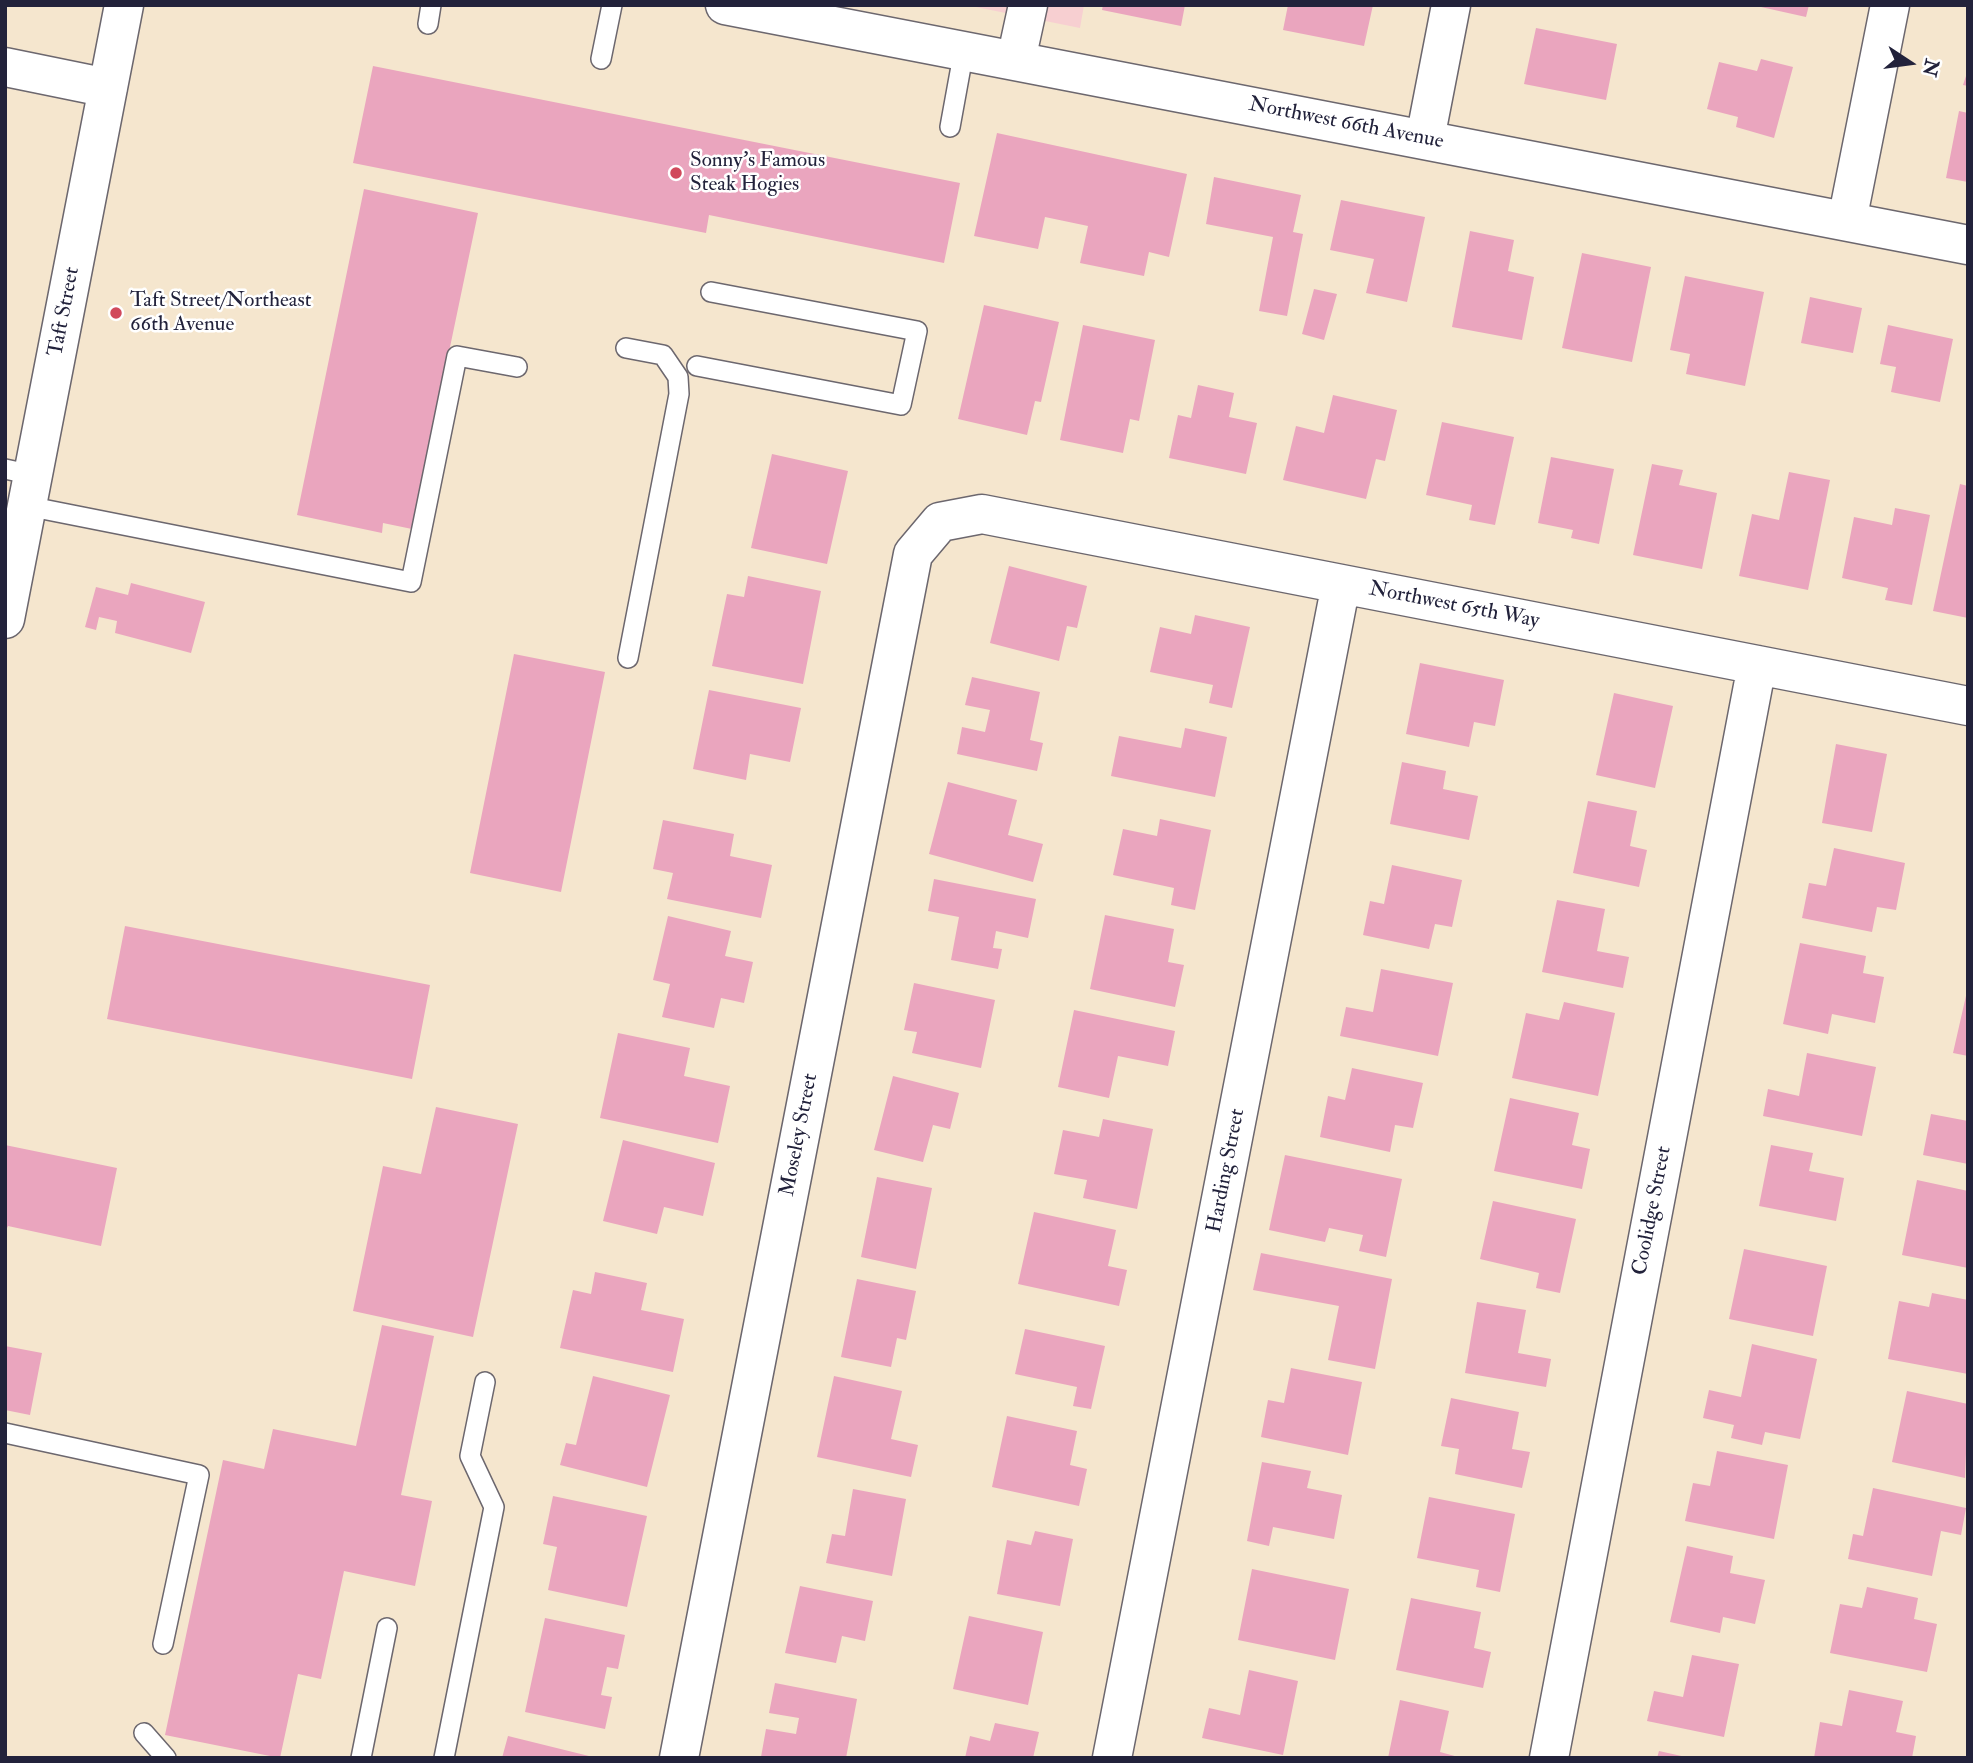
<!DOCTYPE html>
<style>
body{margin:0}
#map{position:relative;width:1973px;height:1763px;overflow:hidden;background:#f5e6ce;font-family:"IM FELL Double Pica",serif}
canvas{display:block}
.frame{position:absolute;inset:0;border:7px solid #22223b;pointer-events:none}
.north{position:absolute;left:1875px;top:28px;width:70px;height:70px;-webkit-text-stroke:5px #fff;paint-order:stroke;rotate:103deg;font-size:19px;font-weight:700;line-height:28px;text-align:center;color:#22223b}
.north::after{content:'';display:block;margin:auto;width:24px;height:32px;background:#22223b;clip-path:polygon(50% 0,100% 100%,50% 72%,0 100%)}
</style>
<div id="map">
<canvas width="1973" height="1763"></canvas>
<div class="frame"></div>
<div class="north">N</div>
</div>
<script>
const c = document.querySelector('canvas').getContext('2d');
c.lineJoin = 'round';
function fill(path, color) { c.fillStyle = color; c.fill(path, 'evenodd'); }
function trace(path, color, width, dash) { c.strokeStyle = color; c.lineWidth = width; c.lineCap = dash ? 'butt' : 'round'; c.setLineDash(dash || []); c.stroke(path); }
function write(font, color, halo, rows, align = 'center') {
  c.font = font + ' "IM FELL Double Pica",serif'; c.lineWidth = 5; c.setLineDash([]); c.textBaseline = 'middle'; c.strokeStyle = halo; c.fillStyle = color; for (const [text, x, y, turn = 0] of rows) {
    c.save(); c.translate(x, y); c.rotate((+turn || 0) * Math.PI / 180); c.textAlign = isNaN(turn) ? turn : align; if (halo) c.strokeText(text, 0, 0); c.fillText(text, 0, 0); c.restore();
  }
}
const built = new Path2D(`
 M966 5H1084L1080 28Z`);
const building = new Path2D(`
 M1103 5H1185L1181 26 1102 10Z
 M1288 5H1373L1364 46 1283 30Z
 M1752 5H1809L1806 17Z
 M1536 28 1617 44 1606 100 1524 84Z
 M1761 59 1793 67 1774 138 1736 127 1738 117 1707 109 1719 62 1757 71Z
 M373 66 960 183 944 263 709 215 706 233 353 163Z
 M1968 70V86L1963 85Z
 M1959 111 1968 113V182L1946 178Z
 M997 133 1187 174 1169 257 1149 252 1144 276 1080 263 1088 226 1045 217 1038 249 974 236Z
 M1214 177 1301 195 1293 232 1303 234 1287 316 1259 311 1273 237 1206 224Z
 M364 189 478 213 412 529 383 523 382 533 297 515Z
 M1341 200 1425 217 1407 302 1366 293 1374 259 1330 250Z
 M1470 231 1514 240 1508 271 1534 277 1522 340 1452 327Z
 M1582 253 1651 267 1632 362 1562 348Z
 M1685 276 1764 292 1745 386 1686 374 1690 354 1670 350Z
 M1314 289 1337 294 1324 340 1302 334Z
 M1810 297 1862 308 1853 353 1801 343Z
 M984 305 1059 322 1041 402 1035 401 1027 435 958 419Z
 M1083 325 1155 340 1139 421 1130 419 1123 453 1060 440Z
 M1888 325 1953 339 1940 402 1891 392 1896 367 1880 364Z
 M1198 385 1234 393 1229 417 1257 423 1246 474 1169 458 1178 415 1191 418Z
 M1333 395 1397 410 1385 461 1376 459 1366 499 1283 480 1296 426 1324 433Z
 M1442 422 1514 437 1495 525 1469 520 1472 505 1426 495Z
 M772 454 848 471 827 564 751 548Z
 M1551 457 1614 469 1599 544 1571 538 1573 530 1538 523Z
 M1652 464 1683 470 1679 485 1717 493 1702 569 1633 555Z
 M1789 472 1830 480 1808 590 1739 576 1752 514 1779 520Z
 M1960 484 1968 486V618L1933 611Z
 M1895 508 1930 515 1912 605 1885 600 1888 588 1842 578 1854 517 1892 525Z
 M1009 566 1087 586 1077 628 1067 626 1059 661 990 643Z
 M748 576 821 591 803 684 712 666 727 594 744 597Z
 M131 583 205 602 191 653 115 633 117 621 99 617 96 630 85 627 96 587 128 595Z
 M1195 615 1250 627 1232 708 1209 703 1213 685 1150 672 1160 627 1191 634Z
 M514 654 605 672 561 892 470 873Z
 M1420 663 1504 680 1495 726 1474 722 1469 747 1406 734Z
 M972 677 1040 692 1030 740 1043 743 1037 771 957 754 962 727 985 732 990 710 965 705Z
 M709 690 801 708 790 762 750 754 746 780 693 769Z
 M1614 693 1673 706 1655 788 1596 775Z
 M1185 728 1227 737 1215 797 1111 776 1119 736 1181 748Z
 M1836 744 1887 754 1872 832 1822 823Z
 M1402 762 1446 771 1443 789 1478 796 1469 840 1390 824Z
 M948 782 1017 800 1008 835 1043 844 1033 882 929 854Z
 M1588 801 1637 811 1630 846 1647 850 1639 887 1573 873Z
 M1160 819 1211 830 1195 910 1171 905 1174 888 1113 875 1123 829 1157 836Z
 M663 820 734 834 730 856 772 865 761 918 667 899 673 873 653 869Z
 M1834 848 1905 863 1896 910 1877 907 1872 932 1802 918 1809 883 1826 886Z
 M1392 865 1462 880 1452 927 1435 924 1429 949 1363 935 1370 901 1384 904Z
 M934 879 1036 899 1028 938 996 931 993 948 1002 949 998 969 951 960 959 917 928 911Z
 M1557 900 1605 909 1597 951 1629 957 1623 988 1542 972Z
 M1105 915 1174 929 1168 962 1184 965 1175 1007 1090 989Z
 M668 916 731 931 725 956 753 962 744 1003 721 998 714 1028 662 1017 670 984 653 980Z
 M125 926 430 985 412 1079 107 1019Z
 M1800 943 1866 956 1863 973 1884 977 1875 1023 1832 1014 1828 1034 1783 1024Z
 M1381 969 1453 983 1438 1056 1340 1036 1346 1007 1373 1012Z
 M914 983 995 1000 981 1068 912 1053 917 1032 904 1030Z
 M1968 987V1056L1953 1053Z
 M1564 1002 1615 1013 1598 1096 1512 1078 1526 1013 1559 1020Z
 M1074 1010 1175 1031 1168 1066 1118 1056 1109 1098 1058 1087Z
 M618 1033 690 1048 684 1076 730 1086 718 1143 600 1118Z
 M1807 1053 1876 1067 1862 1136 1763 1116 1768 1089 1799 1096Z
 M1352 1068 1423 1083 1413 1128 1395 1125 1390 1152 1320 1137 1328 1096 1345 1100Z
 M893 1076 959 1093 950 1129 933 1125 923 1162 874 1150Z
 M1510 1098 1579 1113 1572 1145 1590 1149 1582 1189 1494 1171Z
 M436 1107 518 1124 473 1337 353 1311 383 1166 421 1174Z
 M1931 1114 1968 1121V1164L1923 1155Z
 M1103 1119 1153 1129 1137 1209 1083 1198 1087 1180 1054 1174 1063 1130 1099 1137Z
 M623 1140 715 1163 703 1216 664 1207 657 1234 603 1221Z
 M5 1145 117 1168 101 1246 8 1226 5 1232Z
 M1771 1145 1813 1153 1809 1171 1844 1178 1836 1221 1759 1206Z
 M1285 1155 1402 1179 1386 1257 1359 1251 1363 1235 1329 1228 1325 1242 1269 1230Z
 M877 1177 932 1188 916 1269 861 1257Z
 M1917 1180 1968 1191V1268L1902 1255Z
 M1493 1201 1576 1219 1560 1293 1536 1288 1539 1273 1480 1259Z
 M1034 1212 1116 1230 1108 1266 1127 1270 1119 1306 1018 1284Z
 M1744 1249 1827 1266 1813 1336 1729 1319Z
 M1261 1253 1392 1279 1375 1369 1328 1360 1339 1306 1253 1290Z
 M595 1272 647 1283 641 1310 684 1319 673 1372 560 1348 573 1290 591 1294Z
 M857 1279 916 1291 906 1340 897 1338 891 1367 841 1357Z
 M1932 1293 1968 1300V1374L1888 1359 1899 1301 1929 1307Z
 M1477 1302 1526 1310 1518 1353 1551 1359 1546 1387 1465 1373Z
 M382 1325 434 1336 401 1495 432 1501 415 1586 344 1571 321 1679 298 1674 280 1758 165 1735 223 1460 264 1469 273 1429 356 1446Z
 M1025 1329 1105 1346 1091 1409 1073 1406 1077 1387 1015 1374Z
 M1752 1344 1817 1359 1800 1439 1765 1432 1762 1445 1731 1438 1734 1425 1703 1418 1709 1390 1741 1397Z
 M5 1346 42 1353 30 1415 5 1410Z
 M1291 1368 1362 1382 1348 1455 1261 1437 1268 1400 1284 1403Z
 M593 1376 670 1395 647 1487 560 1465 566 1443 576 1445Z
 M834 1376 902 1391 891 1439 918 1445 911 1477 817 1457Z
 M1907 1391 1968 1404 1965 1478 1892 1462Z
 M1451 1398 1519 1412 1512 1449 1530 1452 1522 1488 1455 1474 1459 1449 1441 1446Z
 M1007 1416 1077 1431 1070 1465 1087 1469 1079 1506 992 1487Z
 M1717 1451 1788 1465 1774 1539 1685 1521 1693 1483 1710 1486Z
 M1262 1462 1311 1471 1307 1488 1342 1495 1334 1539 1273 1527 1269 1546 1247 1541Z
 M1873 1488 1966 1508 1961 1535 1941 1531 1932 1576 1848 1559 1853 1534 1863 1536Z
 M853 1489 906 1499 892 1576 826 1563 832 1534 845 1536Z
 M553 1496 647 1516 627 1607 548 1590 557 1547 543 1544Z
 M1429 1497 1515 1514 1500 1592 1476 1587 1479 1570 1417 1558Z
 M1035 1531 1073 1539 1060 1606 997 1594 1007 1540 1031 1545Z
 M1687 1546 1733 1556 1730 1573 1765 1580 1755 1624 1723 1617 1720 1633 1670 1622Z
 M1252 1569 1349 1589 1335 1660 1238 1640Z
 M800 1586 873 1601 865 1641 842 1636 836 1663 785 1653Z
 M1867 1587 1918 1598 1914 1619 1937 1624 1927 1672 1830 1653 1840 1604 1862 1608Z
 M1411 1598 1481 1612 1474 1648 1491 1652 1483 1688 1396 1670Z
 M969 1616 1043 1632 1028 1705 953 1689Z
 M545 1618 625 1635 618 1669 607 1667 601 1695 612 1697 605 1729 525 1712Z
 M1692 1655 1739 1664 1724 1737 1647 1721 1654 1691 1683 1697Z
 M1249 1670 1298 1681 1283 1755 1202 1738 1209 1708 1240 1715Z
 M775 1683 857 1699 846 1758 761 1757 766 1729 796 1734 799 1718 769 1713Z
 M1849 1690 1903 1701 1896 1732 1916 1736 1912 1758H1814L1820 1722 1842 1726Z
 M1400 1700 1449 1711 1440 1752 1462 1758H1388Z
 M995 1723 1039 1732 1033 1758H965L970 1736 990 1741Z
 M508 1736 593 1757V1758H502Z
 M1659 1751 1686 1757V1758H1657Z`);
const service = new Path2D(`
 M428 24 431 5
 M601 59 612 5
 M950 127 964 50
 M626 348 663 355 678 377 679 394 628 658
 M697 366 901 405 917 331 711 292
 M5 469 33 475
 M27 506 411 582 457 356 517 367
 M5 1433 199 1475 163 1644
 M144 1733 166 1758
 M361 1758 387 1628
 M444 1758 494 1507 470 1456 485 1382`);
const minor = new Path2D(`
 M1016 60 1028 5
 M1425 139 1451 5
 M1847 221 1890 5
 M679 1758 913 554 940 522 982 514 1968 706
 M1112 1758 1341 584
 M1549 1758 1757 665`);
const tertiary = new Path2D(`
 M725 5 1968 245
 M5 67 108 88
 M5 619 124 5`);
const markers = [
 [676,173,7,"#d1495b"],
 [116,313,7,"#d1495b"]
];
const streetNames = [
 ["Northwest 66th Avenue",1346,124,11],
 ["Taft Street",65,312,-79],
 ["Northwest 65th Way",1454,606,11],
 ["Moseley Street",800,1135,-79],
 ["Harding Street",1227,1171,-79],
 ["Coolidge Street",1653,1211,-79]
];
const poiNames = [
 ["Sonny's Famous",690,161],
 ["Steak Hogies",690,185],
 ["Taft Street/Northeast",130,301],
 ["66th Avenue",130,325]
];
fill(built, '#f7cfd1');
fill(building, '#eaa5be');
trace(service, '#6c676e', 22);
trace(minor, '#6c676e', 41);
trace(tertiary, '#6c676e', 41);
trace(service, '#fff', 19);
trace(minor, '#fff', 38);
trace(tertiary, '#fff', 38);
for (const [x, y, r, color] of markers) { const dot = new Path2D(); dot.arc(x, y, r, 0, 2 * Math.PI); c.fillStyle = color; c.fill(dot); trace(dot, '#fff', 2.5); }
write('21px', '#22223b', '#fff', streetNames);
write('21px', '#22223b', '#fff', poiNames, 'left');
</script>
